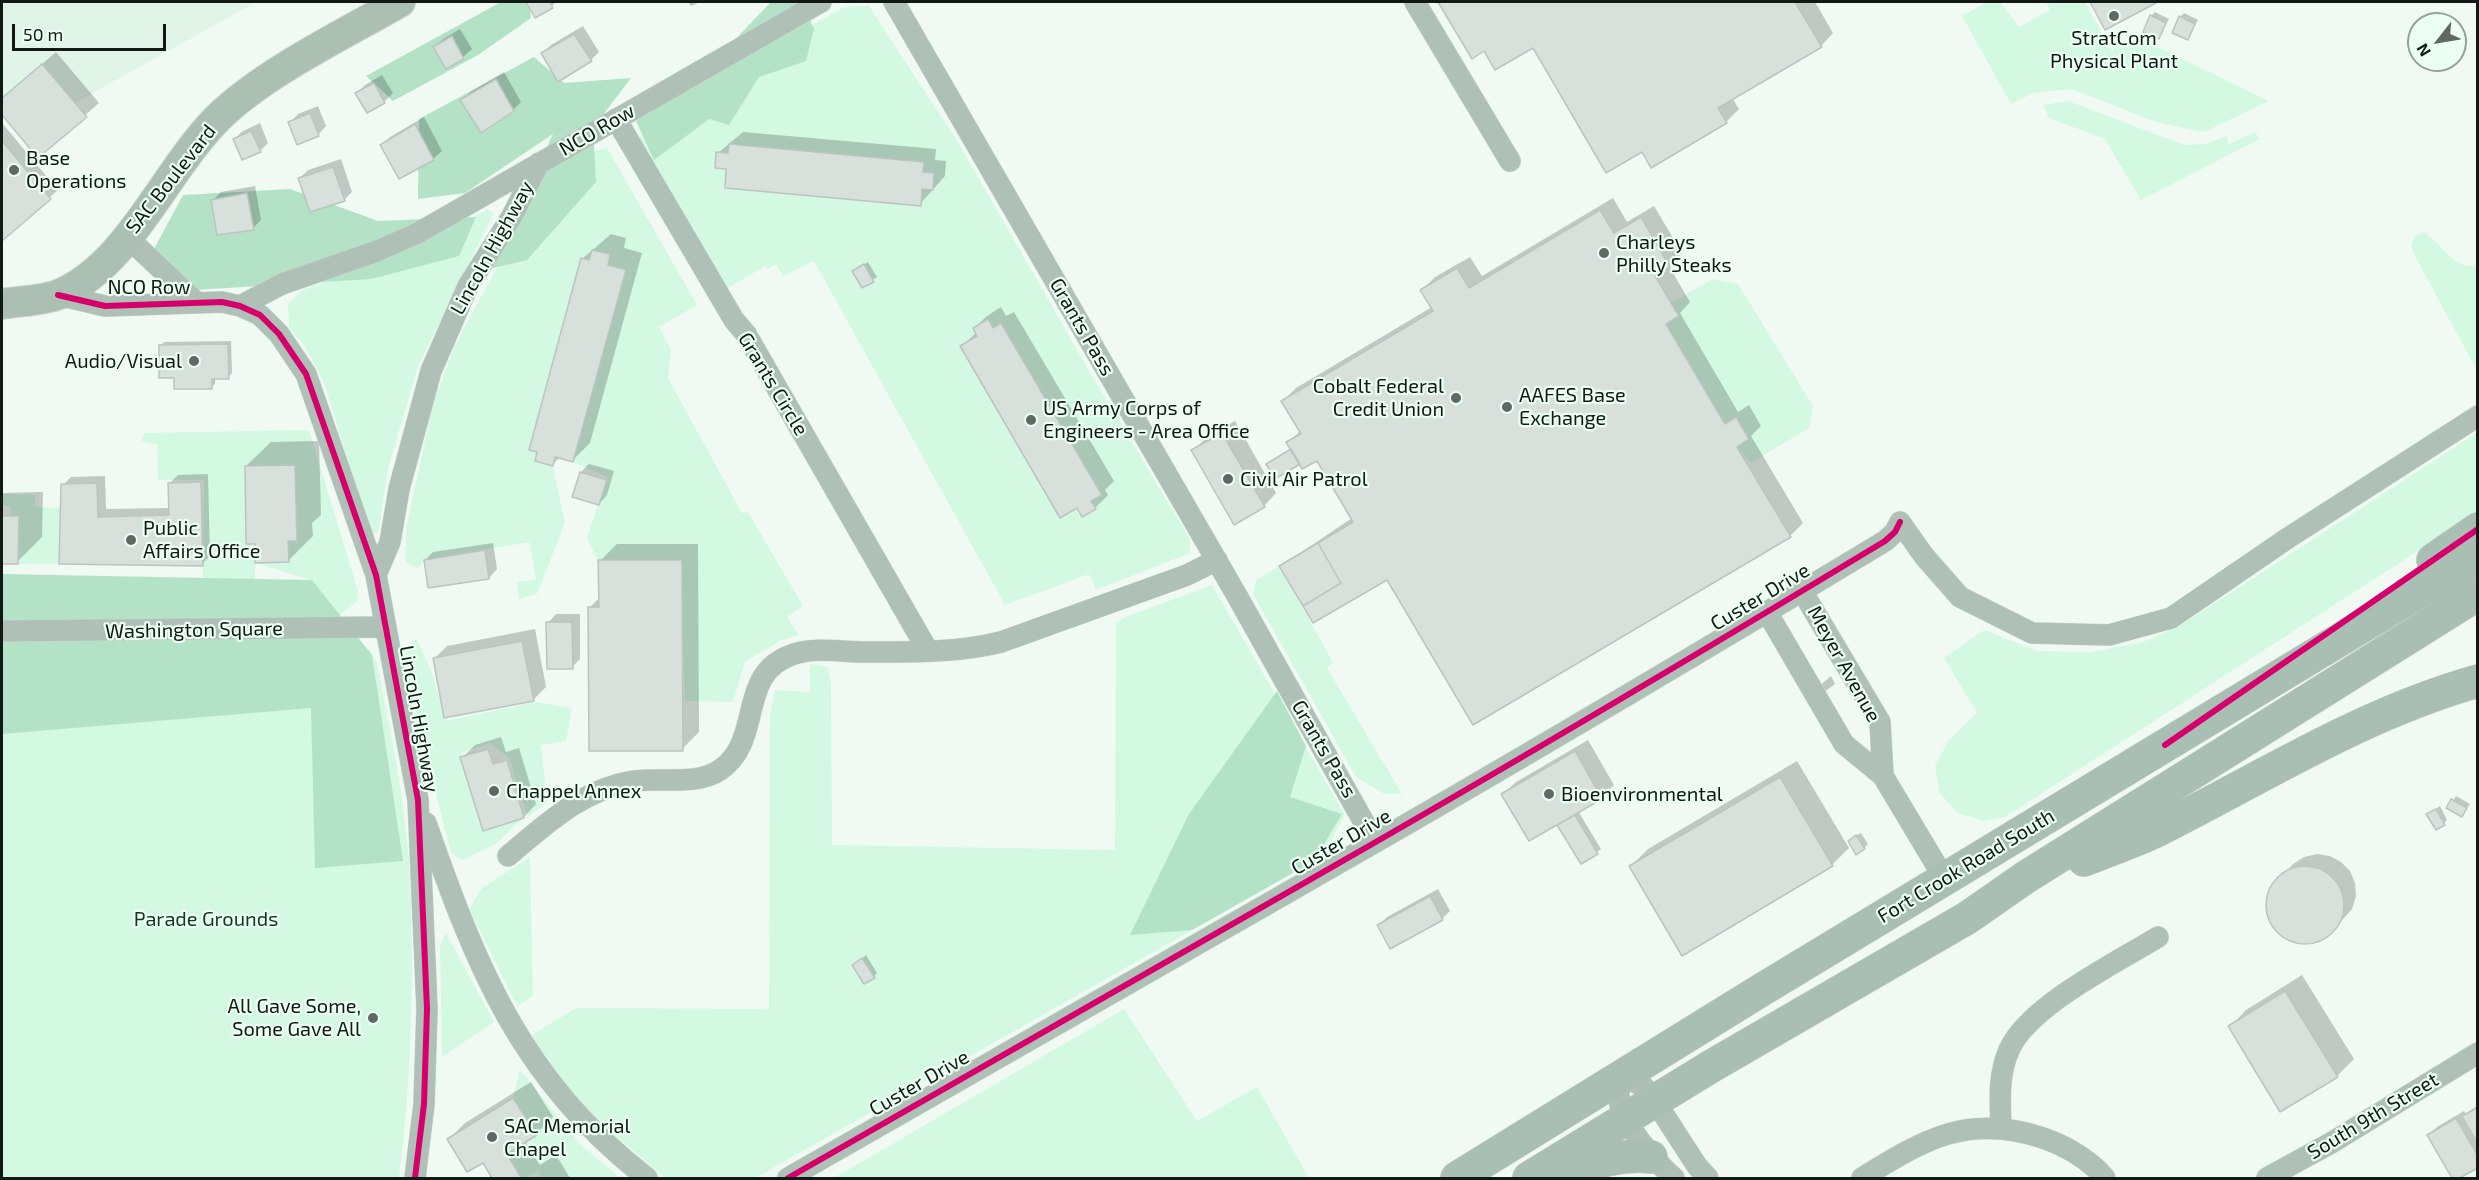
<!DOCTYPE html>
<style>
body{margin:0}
#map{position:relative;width:2479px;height:1180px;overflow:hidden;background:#f0faf3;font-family:"Exo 2",sans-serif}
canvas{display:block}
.frame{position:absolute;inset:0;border:3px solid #121915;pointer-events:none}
.north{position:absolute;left:2407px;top:12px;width:60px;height:60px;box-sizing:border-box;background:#ebfff2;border:2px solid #94a39a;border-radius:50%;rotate:239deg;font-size:16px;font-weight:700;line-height:24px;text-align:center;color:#121915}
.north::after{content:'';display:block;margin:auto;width:21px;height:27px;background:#606863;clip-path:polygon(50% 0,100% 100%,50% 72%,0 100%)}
.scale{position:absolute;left:12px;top:24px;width:154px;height:27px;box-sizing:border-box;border:3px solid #121915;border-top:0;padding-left:8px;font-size:18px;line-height:21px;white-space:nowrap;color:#121915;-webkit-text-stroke:4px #ebfff2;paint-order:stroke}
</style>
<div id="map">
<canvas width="2479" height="1180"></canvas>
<div class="frame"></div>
<div class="north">N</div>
<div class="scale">50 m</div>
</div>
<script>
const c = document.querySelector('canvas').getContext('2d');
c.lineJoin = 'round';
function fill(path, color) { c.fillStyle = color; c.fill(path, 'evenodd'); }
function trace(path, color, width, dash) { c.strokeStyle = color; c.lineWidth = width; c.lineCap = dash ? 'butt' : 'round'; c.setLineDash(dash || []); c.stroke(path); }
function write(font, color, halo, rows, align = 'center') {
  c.font = font + ' "Exo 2",sans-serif'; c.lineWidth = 4.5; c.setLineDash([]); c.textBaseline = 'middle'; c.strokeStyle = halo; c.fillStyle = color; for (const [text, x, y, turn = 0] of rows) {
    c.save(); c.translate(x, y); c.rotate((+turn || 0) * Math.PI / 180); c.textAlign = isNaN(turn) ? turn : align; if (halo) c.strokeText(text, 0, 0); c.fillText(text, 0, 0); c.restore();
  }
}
const built = new Path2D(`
 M2 2H256L75 103 42 64 2 98Z`);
const green = new Path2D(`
 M1987 2H2000L2019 27 2050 10 2046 2H2085L2111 50 2139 38 2269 101 2204 132 2156 122 2072 89 2033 93 2011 104 1962 16Z
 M869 6 959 144 1089 371 1190 539V553L1096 590 1089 574 1005 605 814 261 783 276 776 264 768 269 766 266 724 290 637 139 649 126 687 96 844 7Z
 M2068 101 2184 145 2206 144 2226 136 2229 144 2255 132 2260 139 2141 200 2105 139 2049 118 2043 105Z
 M607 148 697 305 659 327 671 350 668 378 742 513 748 512 803 606 787 617 799 635 782 640 745 661 733 702 685 701 681 560H598L587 538 607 477 573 462 626 271 608 265 610 254 593 250 589 260 581 258 529 449 537 452 535 462 553 466 565 523 537 594 519 599 517 582 536 579 530 542 427 559 417 568 405 562 406 530 433 403 455 345 507 249 559 176 594 151Z
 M488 209 494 213 418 366 388 469 378 533H369L325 385 306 348 289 328 288 305 300 291 415 248Z
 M2423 232C2443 242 2450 269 2477 266V366L2473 363 2415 256 2411 246 2415 236Z
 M1713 279 1738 284 1813 406 1810 427 1751 463 1737 447 1749 439 1736 417 1725 424 1666 324 1679 316 1671 303Z
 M309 430 358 591 356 602 340 615 312 580 255 563V579H203L204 480H158L157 444 141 441 145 433ZM295 465 297 541H288L289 562 255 563V544H246L245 466Z
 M2477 433V513L2005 817 1985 821 1957 813 1939 792 1935 765 1949 740 1977 713 1944 658 1984 630 2037 651 2090 652 2141 643 2181 625Z
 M2 494 35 495V507L60 508 59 564H18L19 516H11V506L2 505Z
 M1279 566 1333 662 1327 668 1402 794H1384L1356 777 1253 594 1256 580Z
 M1212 585 1345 815 1326 850 1314 861 755 1178H665L588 1112 546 1060 532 1035 576 1008 769 1009 770 714 775 690 810 692V664L828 667 831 683 832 845 1115 850 1116 623 1125 617Z
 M417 639 432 673 446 721 536 702 572 708 566 741 541 745 547 802 528 817 509 758 490 743 461 753 483 830 522 819 496 844 462 860 451 853 413 702 404 650Z
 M351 644 369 649 377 663C390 729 404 794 409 861 415 962 412 1078 399 1178H2V645Z
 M530 857 533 996 517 1006 469 909 482 888Z
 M446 933 494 1022 442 1057 440 945Z
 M1124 1009 1197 1121 1257 1087 1309 1178H834Z
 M520 1070 580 1144 620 1178H543L538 1171 526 1178H521L507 1154 537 1135 513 1098Z`);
const forest = new Path2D(`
 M501 2H529L531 18 478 55 393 101 366 76Z
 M771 2H801L814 29 806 61 759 77 729 125 709 119 654 160 636 121 697 79Z
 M534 57 564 83 631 78 593 128 596 182 527 260 489 269 553 134 465 193 418 199 419 119Z
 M290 189 378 221 476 217 459 256 371 279 194 290 154 249 183 195Z
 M2 574 312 580 372 655 403 861 315 868 311 708 2 734Z
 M1277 691 1306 746 1290 797 1342 814 1314 861 1192 930 1130 935 1189 814Z`);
const shadow = new Path2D(`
 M527 2H557L536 16Z
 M688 2H700L691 6Z
 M1440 2H1815L1833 33 1821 46 1732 98 1739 109 1726 122 1642 150 1533 46 1484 49 1472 57Z
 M2091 2H2155L2106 28Z
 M2155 12 2169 19 2159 37 2151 16Z
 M2184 13 2198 20 2187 38 2180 17Z
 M583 26 599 52 591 60 543 53 551 45Z
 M460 29 472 49 463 57 446 67 435 47 443 39Z
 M56 52 99 103 38 156 2 112V99Z
 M504 72 521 102 513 110 462 101 470 92Z
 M382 75 393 93 384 102 357 93 365 85Z
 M318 106 326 126 318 135 290 123 298 114Z
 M424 117 442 151 433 159 400 177 382 145 390 137Z
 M2 123 58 190 2 239Z
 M260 123 268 143 260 151 234 139 243 131Z
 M743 132 936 149 935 160 946 161 945 176 920 204 718 153Z
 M341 159 352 192 344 200 299 179 308 170Z
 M255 186 261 220 253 228 213 200 221 192Z
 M1613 198 1627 222 1654 206 1682 253 1669 266 1690 302 1680 313 1738 412 1749 405 1761 426 1751 436 1803 523 1790 536 1387 578 1281 566 1352 518 1317 459 1300 463 1268 464 1292 448 1288 443 1300 431 1283 401 1296 388 1432 307 1422 290 1435 277 1470 257 1482 276Z
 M611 234 626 238 624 248 642 253 590 443 573 460 560 457 552 465 582 259Z
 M868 262 877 277 863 286 858 268Z
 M1001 307 1006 316 1014 312 1114 481 1105 490 1108 495 1095 508 962 346 977 332 974 328 987 316Z
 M231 341 232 373 228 377H215V384L211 387 175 376 160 346 164 342Z
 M1235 421 1276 493 1264 506 1193 451 1206 438Z
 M319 441 321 515 312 523 313 536 288 561 256 542 246 466 271 442Z
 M589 464 614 471 607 495 599 504 581 472Z
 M208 474 210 556 202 564 61 563 63 485 71 477 105 476 106 509 170 508V483L178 475Z
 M43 492 42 537 17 562H2V493Z
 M493 543 497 569 489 578 425 560 433 552Z
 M617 544H698L699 732 682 749 589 608 600 597V561Z
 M556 614H580V659L572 667 548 623Z
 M535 629 546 687 533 700 434 659 447 646Z
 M1831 676 1835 684 1823 693 1819 686Z
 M501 737 506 752 519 748 536 804 524 817 462 758 475 745Z
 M1588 740 1614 785 1601 797 1578 811 1601 849 1581 862 1559 825 1564 821 1503 794 1516 782Z
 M1797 761 1849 848 1832 865 1631 866 1648 849Z
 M2456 796 2470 804 2462 815 2448 807Z
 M2440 806 2447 820 2444 823 2428 814Z
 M1861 833 1868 844 1864 848 1853 837Z
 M2317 854 2330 856 2341 862 2350 871 2355 883 2356 896 2352 909 2331 933 2320 940 2307 943 2296 942 2277 930 2271 921 2268 899 2272 888 2293 864 2304 857Z
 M1438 889 1450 911 1442 919 1379 925 1387 917Z
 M866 955 877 973 874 976 854 965Z
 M2302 975 2354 1059 2337 1076 2230 1027 2246 1010Z
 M531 1082 553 1117 536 1134 525 1141 540 1165 556 1155 570 1178H487L492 1175 483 1160 448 1140 465 1123Z
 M2478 1105V1166L2454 1178 2429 1135 2437 1127 2464 1111 2466 1114Z`);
const building = new Path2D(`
 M526 2H550L553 8 535 18Z
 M1438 2H1795L1822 47 1718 108 1727 123 1651 168 1642 152 1606 173 1533 48 1495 70 1484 51 1472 59Z
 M2090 2H2155L2156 3 2105 30Z
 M2150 15 2166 23 2159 39 2143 32Z
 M2179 16 2195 24 2188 40 2172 33Z
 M574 34 592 61 558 82 541 53Z
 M452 36 464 59 446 69 433 47Z
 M42 64 87 117 38 158 2 115V98Z
 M496 79 514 111 481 133 460 100Z
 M374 83 385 103 367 113 355 93Z
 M310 113 319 136 297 145 288 122Z
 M415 124 434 160 399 179 380 145Z
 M251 131 261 152 242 160 233 139Z
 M2 141 51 199 2 241Z
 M729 144 924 162 923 172 934 173 933 190 922 189 921 206 725 188 726 169 715 168 716 152 728 153Z
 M333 167 345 201 310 212 298 178Z
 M247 193 254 230 217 235 211 200Z
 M1600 210 1614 233 1641 217 1670 267 1655 276 1679 316 1666 324 1725 424 1736 417 1749 439 1737 447 1791 537 1473 725 1387 580 1313 623 1303 606 1341 583 1318 543 1353 522 1317 461 1302 469 1286 442 1301 434 1281 401 1433 311 1420 290 1457 268 1469 288Z
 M592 250 610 254 608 265 626 270 573 462 555 457 553 466 535 461 537 452 529 450 581 258 589 260Z
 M864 264 874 282 862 288 852 271Z
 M988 319 993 328 1001 323 1102 495 1091 501 1096 509 1082 517 1077 508 1060 518 960 346 977 336 973 328Z
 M228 344 229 379H212V389H174V378H159V345Z
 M1222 433 1265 507 1234 525 1191 450Z
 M1291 449 1300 464 1275 479 1266 464Z
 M295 465 297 541H288L289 562 255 563V544H246L245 466Z
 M580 472 607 480 599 505 572 497Z
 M201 482 203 566 59 564 61 484 97 483 98 517 169 515 168 483Z
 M2 516H19L18 564H2Z
 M1318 543 1341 583 1303 606 1279 566Z
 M485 550 489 579 428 588 424 560Z
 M598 560H682L683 751H589L588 607H599Z
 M546 622H572L573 669H547Z
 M522 641 534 701 444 718 433 658Z
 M488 749 493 764 507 760 524 818 483 831 460 757Z
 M1575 751 1602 799 1529 841 1501 794Z
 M1780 777 1833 866 1682 956 1629 866Z
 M2451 799 2467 808 2462 817 2446 808Z
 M2436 809 2445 825 2436 830 2426 814Z
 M1575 815 1598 854 1581 864 1557 825Z
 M1856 835 1865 849 1856 855 1848 841Z
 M2266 905a39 39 0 1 1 78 0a39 39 0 1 1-78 0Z
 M1430 896 1443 920 1390 949 1377 925Z
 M862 958 875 978 864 984 852 965Z
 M2285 991 2338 1077 2280 1112 2228 1026Z
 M513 1098 537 1135 507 1154 521 1178H492L483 1163 467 1172 447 1139Z
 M2478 1107V1144L2462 1116Z
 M2456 1118 2478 1156V1168L2459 1178H2452L2427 1135Z`);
const street = new Path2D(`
 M894 2 1236 594 1375 842
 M1415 2 1510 161
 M616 119 734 320 746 334 928 651
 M127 237 197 303
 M58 295 105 306 222 302 240 306 260 315 279 334 306 374 376 575 418 800 427 1009 424 1104 415 1178
 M240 306 282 284 377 251 418 233 821 2
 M1900 522 1924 556 1960 597 2032 633 2109 635 2171 618 2288 538 2478 416
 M376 575 390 542 399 489 431 371 468 286 512 216 539 163
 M1802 591 1880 722 1883 776
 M1767 612 1844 744 1883 776 1944 878
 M2 631 386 627
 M426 823C477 969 521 1080 647 1178
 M508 856C546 824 584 788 635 781 661 777 696 786 720 770 765 739 735 673 794 654 816 647 843 652 866 652 912 652 957 653 1001 642L1187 575 1217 560
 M2001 1128C2000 1101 1998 1075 2009 1050 2028 1006 2116 963 2158 937
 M788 1178C983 1065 1179 955 1374 843 1546 744 1716 643 1885 541L1895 532 1900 522
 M1674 1178C1658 1164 1620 1122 1619 1099 1618 1092 1621 1083 1622 1076L1643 1086 1655 1101 1697 1166 1708 1178
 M1862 1178C1925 1139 1968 1113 2043 1138 2066 1146 2090 1160 2105 1178
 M2267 1178 2331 1143 2478 1053`);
const secondary = new Path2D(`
 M2 304C19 301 43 301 60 294 131 264 167 165 223 113 270 70 344 34 400 2`);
const primary = new Path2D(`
 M2433 560 2478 529
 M2084 860C2109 850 2136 841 2160 829 2265 776 2364 713 2478 681
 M1558 1176C1589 1165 1617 1153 1651 1157
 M1457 1178 1763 989 2478 556
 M1529 1178 1710 1067 1967 918 2026 877 2478 594`);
const cycleway = new Path2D(`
 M58 295 105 306 222 302 240 306 260 315 279 334 306 374 376 575 418 800 427 1009 424 1104 415 1178
 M2165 745 2478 529
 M788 1178C983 1065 1179 955 1374 843 1546 744 1716 643 1885 541L1895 532 1900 522`);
const markers = [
 [2114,16,6,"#606863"],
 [14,170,6,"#606863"],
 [1604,253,6,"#606863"],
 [194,361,6,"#606863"],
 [1456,398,6,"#606863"],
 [1507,407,6,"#606863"],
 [1031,420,6,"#606863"],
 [1228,479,6,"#606863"],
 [131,540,6,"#606863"],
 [494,791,6,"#606863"],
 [1549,794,6,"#606863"],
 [373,1018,6,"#606863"],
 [492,1137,6,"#606863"]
];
const poiNames = [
 ["StratCom",2114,38,"center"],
 ["Physical Plant",2114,61,"center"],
 ["Base",26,158],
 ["Operations",26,181],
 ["Charleys",1616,242],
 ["Philly Steaks",1616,265],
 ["Audio/Visual",182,361,"right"],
 ["Cobalt Federal",1444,386,"right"],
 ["Credit Union",1444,409,"right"],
 ["AAFES Base",1519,395],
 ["Exchange",1519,418],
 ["US Army Corps of",1043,408],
 ["Engineers - Area Office",1043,431],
 ["Civil Air Patrol",1240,479],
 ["Public",143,528],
 ["Affairs Office",143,551],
 ["Chappel Annex",506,791],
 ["Bioenvironmental",1561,794],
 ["All Gave Some,",361,1006,"right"],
 ["Some Gave All",361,1029,"right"],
 ["SAC Memorial",504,1126],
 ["Chapel",504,1149]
];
const streetNames = [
 ["NCO Row",597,130,-30],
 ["SAC Boulevard",171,179,-52],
 ["Lincoln Highway",492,248,-61],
 ["NCO Row",149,287],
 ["Grants Pass",1082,327,60],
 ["Grants Circle",773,384,59],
 ["Custer Drive",1760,597,-31],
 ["Washington Square",194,630,-1],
 ["Meyer Avenue",1844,664,61],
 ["Lincoln Highway",419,719,80],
 ["Grants Pass",1324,749,60],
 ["Custer Drive",1341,842,-30],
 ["Fort Crook Road South",1966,866,-31],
 ["Custer Drive",919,1083,-30],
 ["South 9th Street",2373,1116,-31]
];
const parkNames = [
 ["Parade Grounds",206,919]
];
fill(built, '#e1f4e8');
fill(green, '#d3f9e2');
fill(forest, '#b3e2c7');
fill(shadow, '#0003');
fill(building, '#d7e0da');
trace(building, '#bcc4bf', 1.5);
trace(street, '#cdd5d0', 22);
trace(secondary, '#cdd5d0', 32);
trace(primary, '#cdd5d0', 34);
trace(street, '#afc1b7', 21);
trace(secondary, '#abbfb3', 30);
trace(primary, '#aabfb4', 33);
trace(cycleway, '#d6006c', 6);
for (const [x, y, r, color] of markers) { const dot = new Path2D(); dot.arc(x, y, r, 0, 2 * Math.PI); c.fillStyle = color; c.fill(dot); trace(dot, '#ebfff2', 2); }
write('20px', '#121915', '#ebfff2', poiNames, 'left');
write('20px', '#121915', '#ebfff2', streetNames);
write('20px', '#143625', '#ebfff2', parkNames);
</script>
